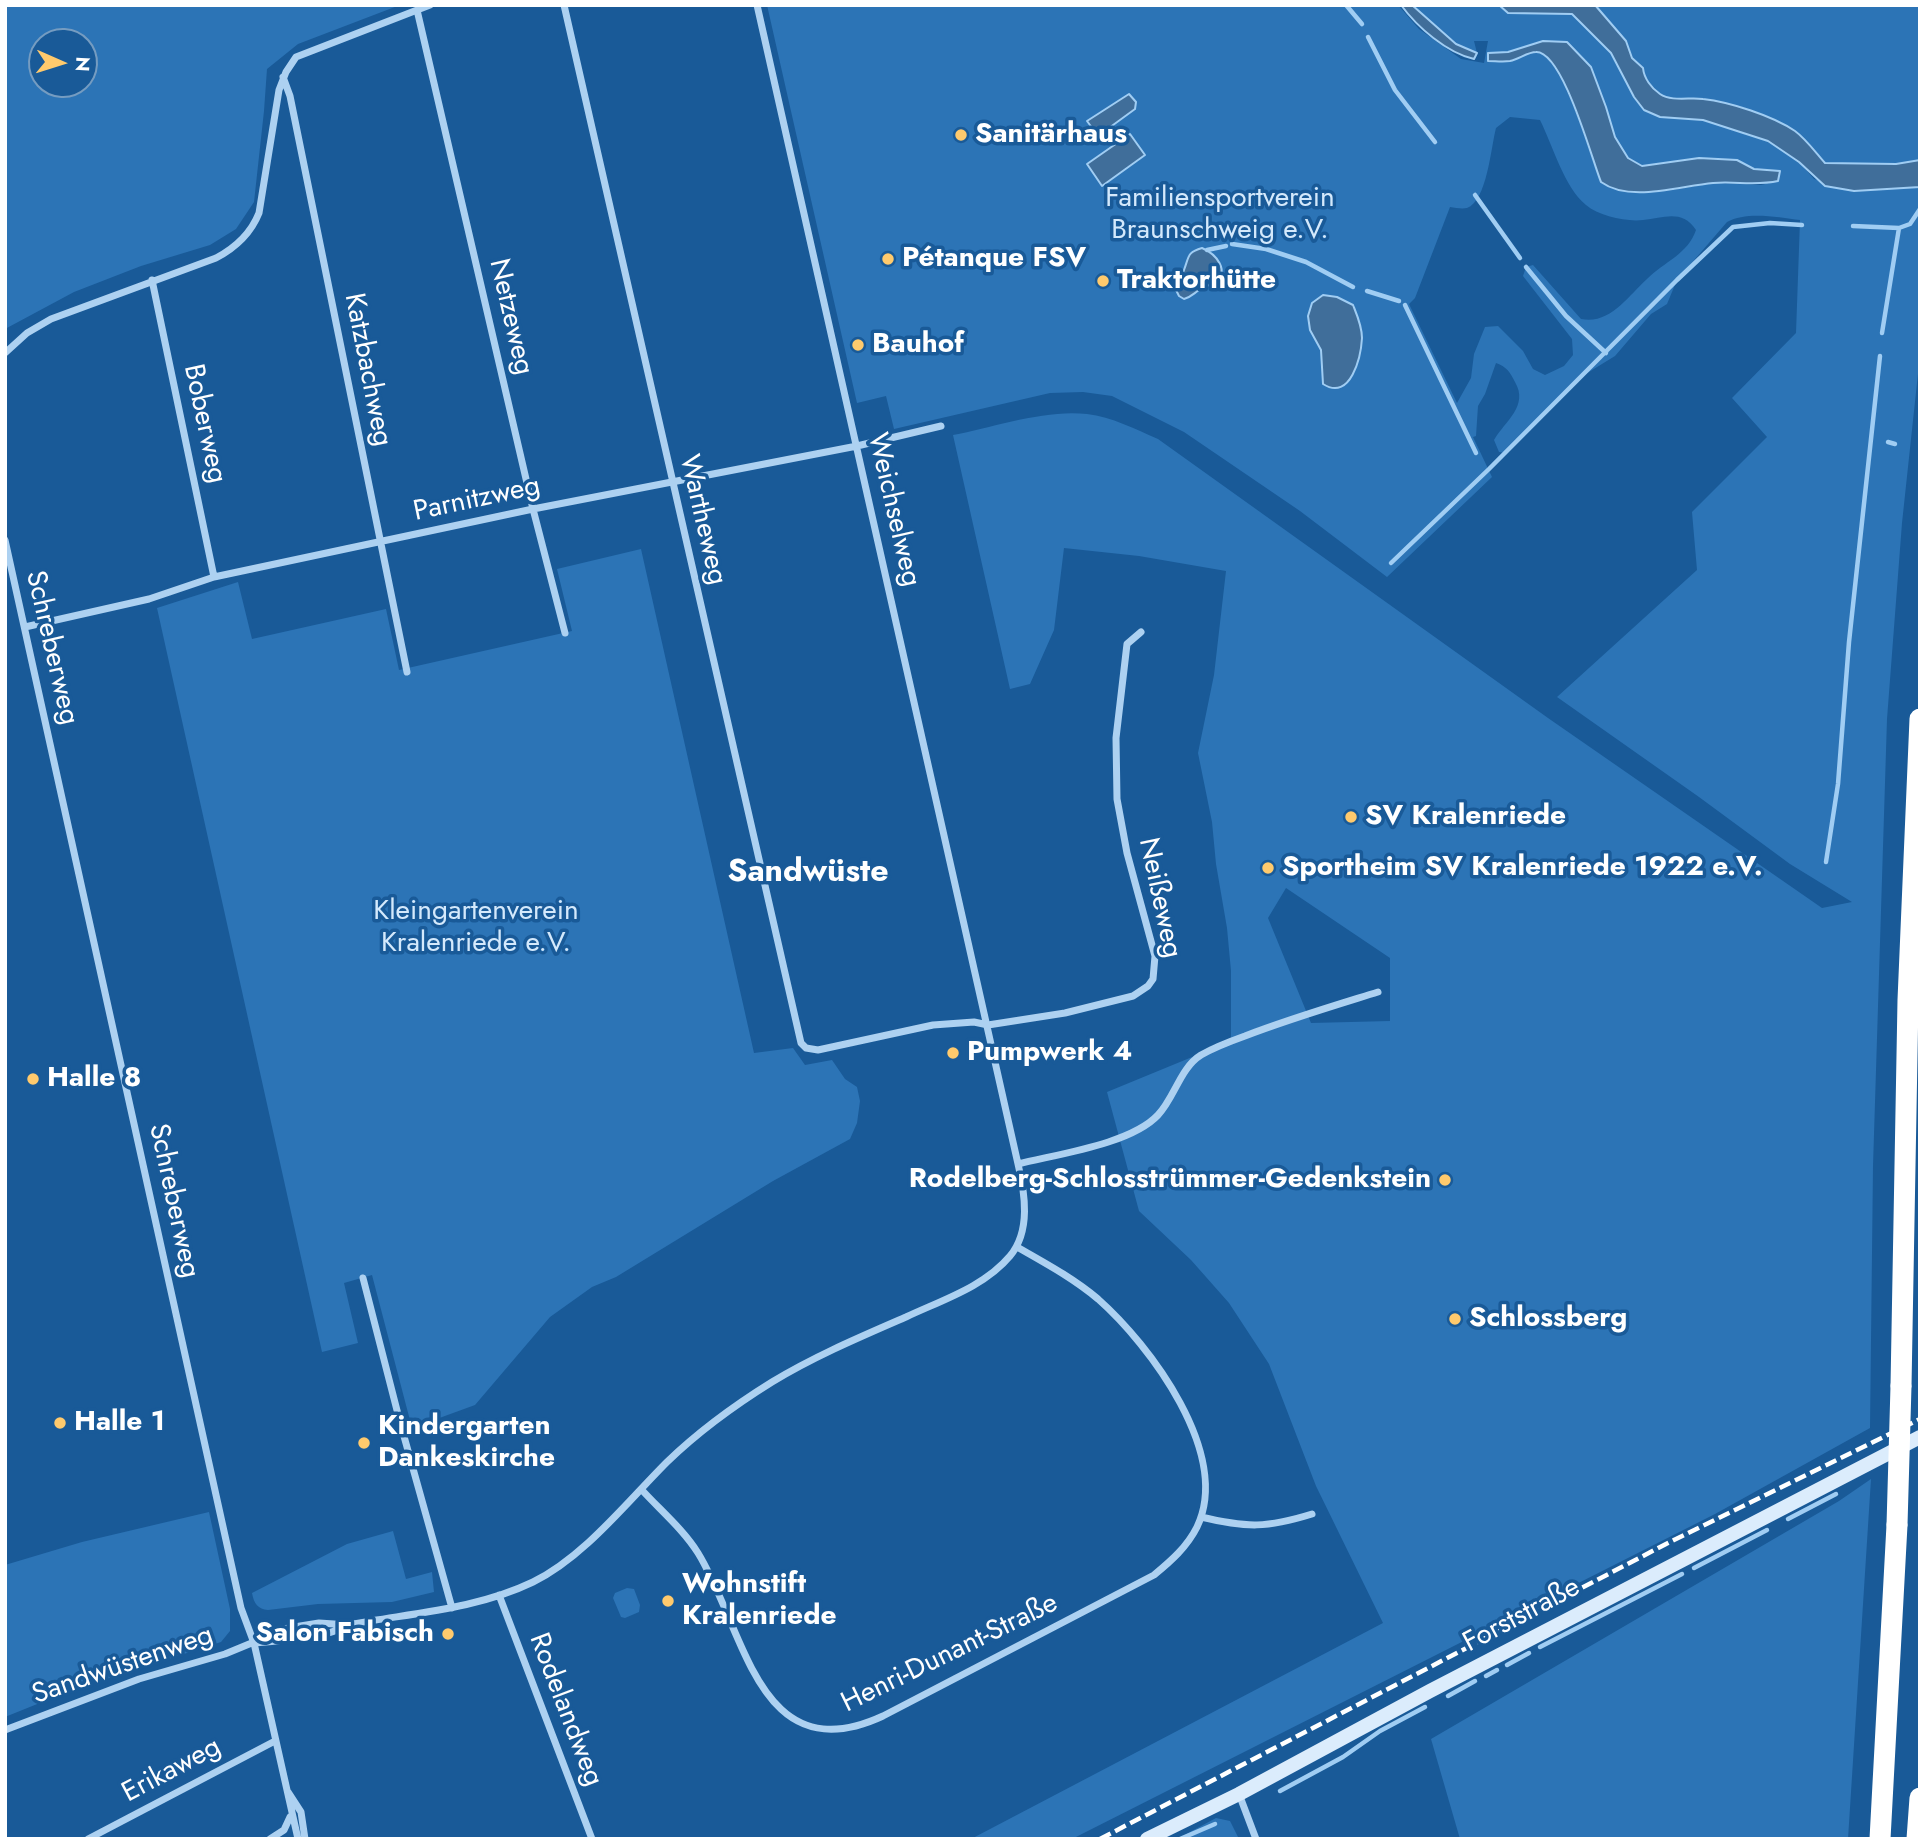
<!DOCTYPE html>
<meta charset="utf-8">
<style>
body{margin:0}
#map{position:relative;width:1925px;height:1844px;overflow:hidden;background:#195a98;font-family:Jost,sans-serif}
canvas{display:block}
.frame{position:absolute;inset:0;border:7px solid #fff;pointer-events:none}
.north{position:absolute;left:28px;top:28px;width:70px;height:70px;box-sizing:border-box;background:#195a98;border:2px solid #759cc1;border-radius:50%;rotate:93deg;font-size:19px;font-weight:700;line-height:28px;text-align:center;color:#fff}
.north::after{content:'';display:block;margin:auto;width:24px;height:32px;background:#ffca6d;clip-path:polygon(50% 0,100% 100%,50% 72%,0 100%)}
</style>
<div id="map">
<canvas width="1925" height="1844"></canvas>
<div class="frame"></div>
<div class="north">N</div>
</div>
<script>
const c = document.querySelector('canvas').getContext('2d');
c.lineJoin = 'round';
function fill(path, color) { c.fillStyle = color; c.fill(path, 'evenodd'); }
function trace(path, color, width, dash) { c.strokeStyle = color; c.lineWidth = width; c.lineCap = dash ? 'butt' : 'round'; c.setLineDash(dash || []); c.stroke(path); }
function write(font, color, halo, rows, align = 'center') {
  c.font = font + ' Jost,sans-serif'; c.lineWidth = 7; c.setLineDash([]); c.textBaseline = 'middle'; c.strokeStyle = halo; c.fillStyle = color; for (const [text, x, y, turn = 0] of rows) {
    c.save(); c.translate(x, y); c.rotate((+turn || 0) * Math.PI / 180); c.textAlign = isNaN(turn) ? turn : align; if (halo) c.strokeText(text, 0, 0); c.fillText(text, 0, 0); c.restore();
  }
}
const green = new Path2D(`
 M5 5H400L298 44 267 69 264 111 254 202 236 229 210 245 141 266 74 292 5 329ZM42 42H84V84H42Z
 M767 5H1398L1419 29 1461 59 1484 63 1488 41H1474L1477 53C1453 45 1427 25 1412 5H1499L1508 13 1572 14 1611 53 1634 97 1644 110 1660 117 1703 120 1768 141 1799 162 1814 179 1854 191 1920 187V355L1902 523 1887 719 1873 1166 1870 1428 1715 1514 1072 1839H971L1383 1623 1316 1486 1269 1364 1229 1303 1191 1260 1139 1211 1107 1092 1231 1041V971L1227 928 1216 864 1212 822 1198 753 1214 675 1226 571 1139 556 1064 548 1054 630 1030 684 1010 689 953 435C994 427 1046 409 1087 414 1112 417 1135 429 1158 439L1548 718 1822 908 1852 902 1790 864 1699 797 1557 697 1697 570 1692 512 1767 437 1732 398 1796 333 1800 220C1778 217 1746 211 1727 222L1677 280 1667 304 1651 314 1615 356 1584 375 1505 453 1499 452 1494 440C1505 421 1529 406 1515 382 1510 372 1507 367 1496 363L1485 394 1478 406 1476 436 1473 437 1492 477 1387 577 1300 511 1184 432 1112 396 1083 392 1050 393 894 429 886 396 857 403ZM1546 55 1606 107 1615 137 1628 158 1642 166 1699 158 1737 160 1754 169 1779 171 1778 181 1761 185 1713 183 1674 190 1626 192 1601 182C1584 139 1574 93 1546 55ZM1510 117 1540 120C1553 146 1564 187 1586 205 1599 216 1626 222 1643 220 1664 218 1682 209 1696 230 1688 254 1664 262 1647 279 1628 296 1610 325 1581 319L1533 265 1526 267 1523 276 1572 339 1573 355 1564 366 1545 375 1533 369 1523 351 1498 326 1485 327 1474 354 1471 378 1457 403 1409 304 1415 298 1450 207C1456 208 1462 209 1467 208 1487 201 1491 147 1496 128ZM1286 888 1390 958V1021L1311 1023 1268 918Z
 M1595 5H1920V160L1896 164 1825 163C1816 153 1806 139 1795 131 1772 116 1730 102 1703 99 1690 97 1672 102 1660 94 1651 88 1644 78 1643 68L1632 58 1626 41Z
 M641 549 754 1053 793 1048 805 1065 832 1060 845 1079 857 1087 860 1101 857 1123 850 1139 773 1181 616 1277 592 1287 550 1317 475 1405 412 1428 372 1275 344 1283 358 1343 322 1352 157 608 238 582 252 639 386 609 399 670 572 631 557 569Z
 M1871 1479 1848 1839H1460L1431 1739 1839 1501Z
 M209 1512 230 1609V1631L221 1642 72 1690 5 1717V1565L82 1542Z
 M393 1531 406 1579 432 1572 434 1592 392 1602 318 1604 268 1610C258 1609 254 1604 252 1593L347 1544Z
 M627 1588 634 1589 640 1605 639 1612 625 1618 621 1617 613 1598 615 1593Z
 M1216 1818 1230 1821 1239 1839H1177Z`);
const water = new Path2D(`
 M1401 5H1412L1456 44 1477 53 1474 59C1447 53 1417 27 1401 5Z
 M1499 5H1595L1626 41 1632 58 1643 68C1644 78 1651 88 1660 94 1672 102 1690 97 1703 99 1730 102 1773 116 1795 131 1806 139 1816 153 1825 163L1896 164 1920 160V187L1854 191 1825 186 1799 162 1768 141 1703 120 1660 117 1644 110 1634 97 1611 53 1572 14 1508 13Z
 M1543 41 1567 42 1591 67 1606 107 1615 137 1628 158 1642 166 1699 158 1737 160 1754 169 1780 171 1778 181C1756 186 1735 181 1713 183 1679 186 1630 203 1601 182 1592 160 1563 51 1536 52 1528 52 1519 59 1510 61 1503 62 1495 61 1488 61V53L1508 52Z
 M1129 94 1136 102 1135 109 1098 136 1087 121Z
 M1130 134 1145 155 1102 186 1087 164Z
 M1202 248C1216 254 1231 271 1214 283 1209 286 1203 286 1199 290 1193 294 1191 297 1184 299L1179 296 1174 286C1177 280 1182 276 1184 270 1189 257 1187 252 1202 248Z
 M1323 295 1337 297 1353 305C1357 315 1362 326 1362 338 1361 356 1351 402 1323 384L1321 350 1310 330 1308 316 1312 303Z`);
const stream = new Path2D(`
 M1346 5 1362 24
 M1368 37 1395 90 1435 142
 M1475 195 1520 258
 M1853 226 1899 228
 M1232 244 1266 249 1306 262 1353 287
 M1207 250 1226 246
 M1526 267 1566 316 1606 353
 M1367 291 1399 301
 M1405 305 1476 453
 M1882 333 1899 228 1910 224 1920 209
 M1888 442 1895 444
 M1391 563 1489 469 1677 280 1733 227 1770 223 1802 225
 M1826 862 1838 784 1849 642 1880 356
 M1788 1519 1836 1494
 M1694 1568 1767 1530
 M1540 1647 1682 1574
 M1507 1665 1529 1653
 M1486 1676 1497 1670
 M1448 1696 1475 1681
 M1280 1791 1343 1757 1380 1731 1425 1707
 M1180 1839 1215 1824`);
const minor = new Path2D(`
 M564 5 801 1043 806 1048 818 1050 933 1025 974 1022 988 1025 1065 1013 1133 996 1148 986 1153 979 1155 956 1127 853 1117 799 1116 738 1127 644 1141 632
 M417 10 533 509 565 633
 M283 77 290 96 407 672
 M152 280 214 577
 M5 353 27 333 51 319 216 258C235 248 251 233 259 213L279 90 286 72 296 57 430 5
 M5 540 241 1608 254 1643 298 1839
 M25 627 149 599 214 577 533 509 857 446 941 426
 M1018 1164C1058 1154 1131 1144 1158 1115 1175 1097 1180 1068 1201 1055 1215 1047 1231 1041 1245 1036 1289 1019 1333 1006 1378 992
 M363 1278 400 1422 452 1608
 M641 1489C660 1510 683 1529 698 1553 745 1629 758 1774 883 1716L1154 1575C1171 1561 1187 1547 1197 1527 1232 1454 1150 1345 1098 1299 1073 1278 1045 1263 1017 1247
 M1201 1517C1247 1528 1267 1528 1312 1514
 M499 1595 592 1839
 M254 1643C279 1641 304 1638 328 1633 337 1631 344 1626 353 1624 413 1613 477 1609 533 1582 584 1557 627 1502 667 1462 698 1432 735 1405 772 1382 815 1356 860 1337 906 1317 942 1300 984 1287 1010 1256 1031 1231 1025 1193 1018 1164L757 5
 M5 1730 139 1679 225 1654 288 1628 319 1623 349 1625
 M288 1792 301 1812 305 1839
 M1239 1794 1256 1839
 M88 1839 275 1741
 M270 1839 284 1830 290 1817`);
const secondary = new Path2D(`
 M1147 1839 1239 1794 1430 1691 1920 1437`);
const motorway = new Path2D(`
 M1901 1386 1908 1000 1920 719
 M1880 1839 1897 1525
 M1917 1839 1920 1798`);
const rail = new Path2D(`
 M1100 1839 1666 1544 1920 1419`);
const motorwayBridge = new Path2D(`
 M1897 1525 1901 1386`);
const markers = [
 [961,135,7,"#ffca6d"],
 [888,259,7,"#ffca6d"],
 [1103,281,7,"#ffca6d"],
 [858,345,7,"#ffca6d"],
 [1351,817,7,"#ffca6d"],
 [1268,868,7,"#ffca6d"],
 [953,1053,7,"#ffca6d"],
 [33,1079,7,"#ffca6d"],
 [1445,1180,7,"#ffca6d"],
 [1455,1319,7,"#ffca6d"],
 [60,1423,7,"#ffca6d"],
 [364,1443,7,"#ffca6d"],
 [668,1601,7,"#ffca6d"],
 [448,1634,7,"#ffca6d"]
];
const poiNames = [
 ["Sanitärhaus",975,135],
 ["Pétanque FSV",902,259],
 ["Traktorhütte",1117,281],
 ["Bauhof",872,345],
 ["SV Kralenriede",1365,817],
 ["Sportheim SV Kralenriede 1922 e.V.",1282,868],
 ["Pumpwerk 4",967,1053],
 ["Halle 8",47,1079],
 ["Rodelberg-Schlosstrümmer-Gedenkstein",1431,1180,"right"],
 ["Schlossberg",1469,1319],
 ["Halle 1",74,1423],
 ["Kindergarten",378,1427],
 ["Dankeskirche",378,1459],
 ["Wohnstift",682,1585],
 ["Kralenriede",682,1617],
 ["Salon Fabisch",434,1634,"right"]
];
const parkNames = [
 ["Familiensportverein",1220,199],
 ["Braunschweig e.V.",1220,231],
 ["Kleingartenverein",476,912],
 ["Kralenriede e.V.",476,944]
];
const streetNames = [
 ["Netzeweg",510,317,77],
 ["Katzbachweg",367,370,79],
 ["Boberweg",204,424,78],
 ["Parnitzweg",477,500,-12],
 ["Weichselweg",893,510,77],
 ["Wartheweg",702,520,77],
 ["Schreberweg",51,648,77],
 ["Neißeweg",1159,898,78],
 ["Schreberweg",173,1201,78],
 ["Forststraße",1522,1616,-28],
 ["Henri-Dunant-Straße",950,1654,-26],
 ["Sandwüstenweg",123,1666,-19],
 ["Rodelandweg",565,1710,69],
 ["Erikaweg",172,1771,-28]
];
const quarterNames = [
 ["Sandwüste",808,873]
];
fill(green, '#2c74b6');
fill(water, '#406e9a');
trace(water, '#a0cdf3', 2);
trace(stream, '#a0cdf3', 4.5);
trace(minor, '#add1f1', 7);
trace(secondary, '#dbecfc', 14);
trace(motorway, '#fff', 21);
trace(rail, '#fff', 4.5, [12, 5]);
trace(motorwayBridge, '#fff', 21);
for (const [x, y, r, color] of markers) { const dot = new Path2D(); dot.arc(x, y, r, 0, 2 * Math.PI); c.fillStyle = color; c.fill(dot); trace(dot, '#195a98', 2.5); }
write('bold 28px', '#fff', '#195a98', poiNames, 'left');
write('28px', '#d4e9fc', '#195a98', parkNames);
write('28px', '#fff', '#195a98', streetNames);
write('bold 32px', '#fff', '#195a98', quarterNames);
</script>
